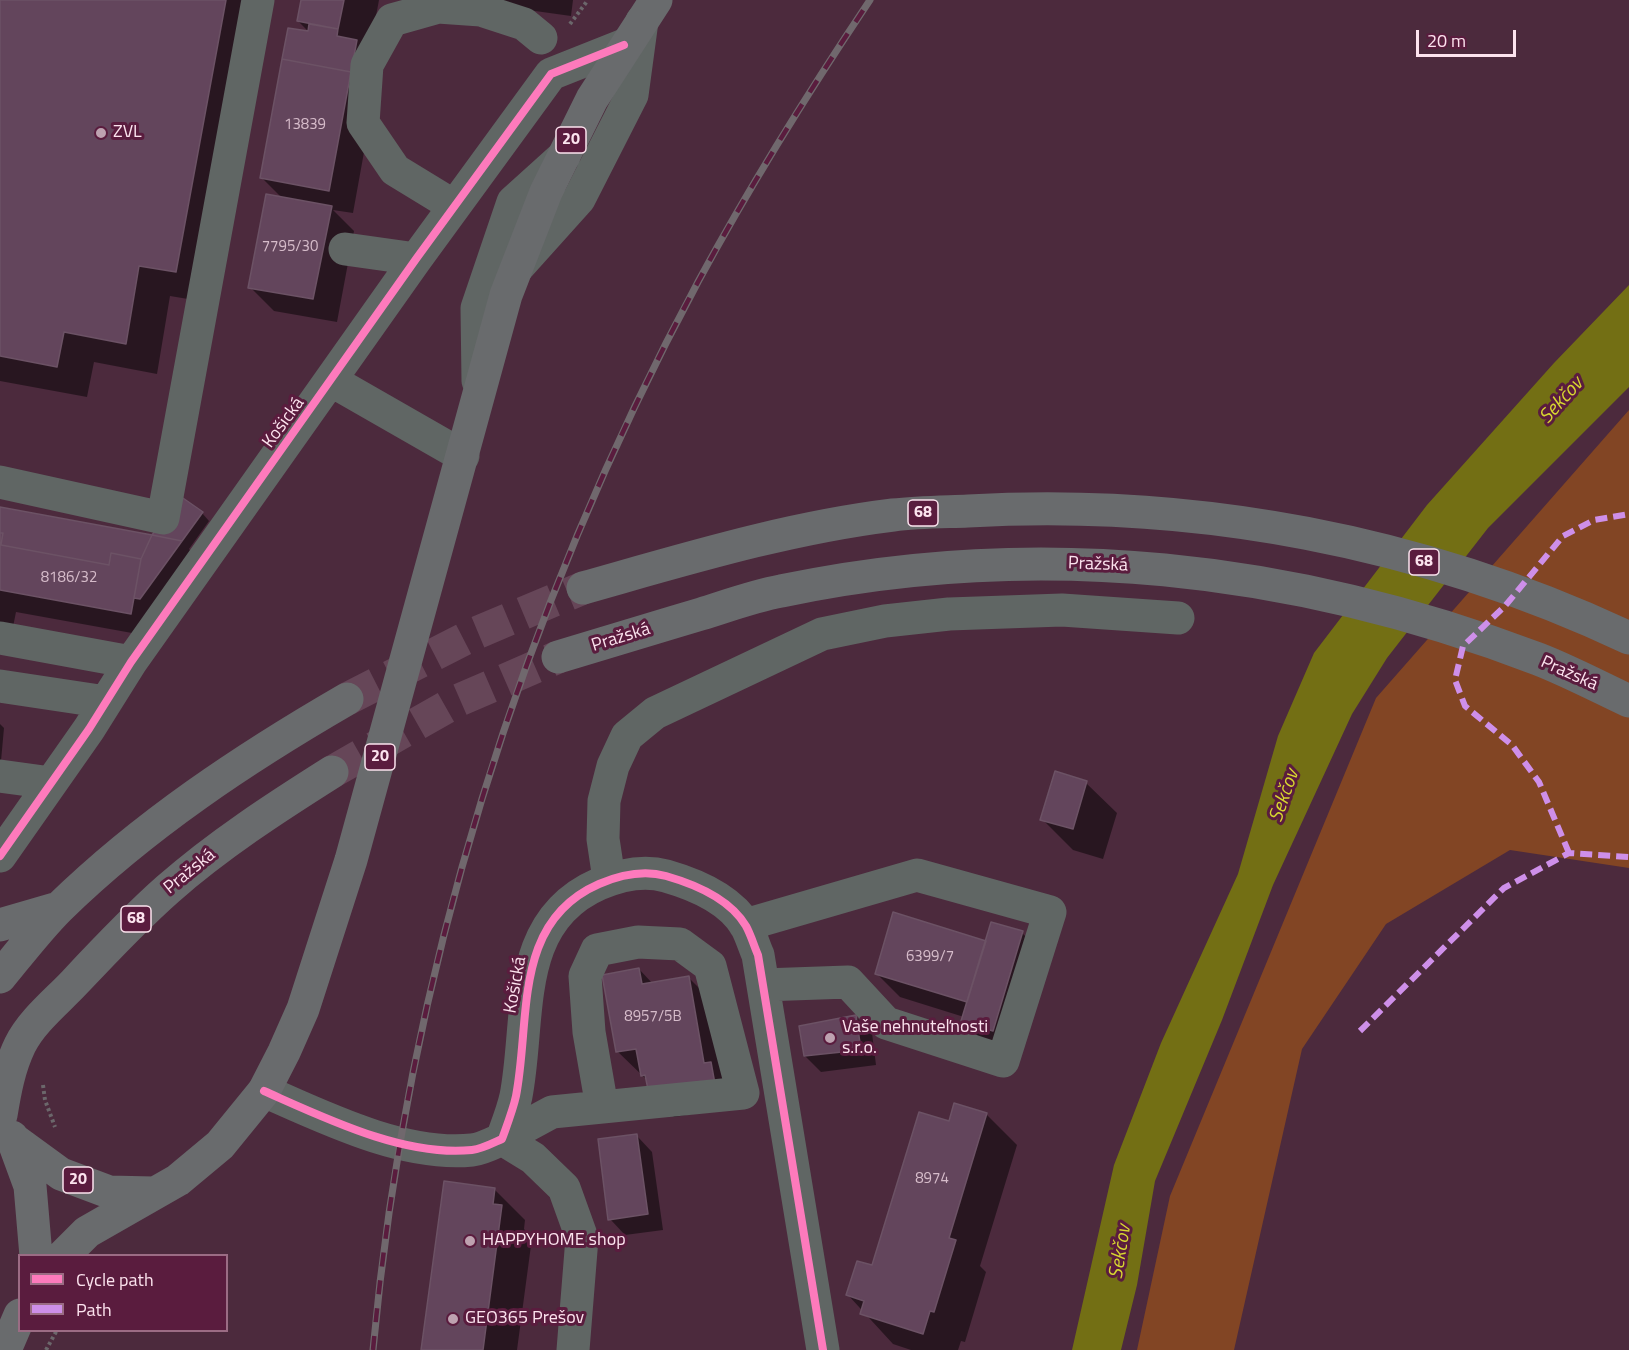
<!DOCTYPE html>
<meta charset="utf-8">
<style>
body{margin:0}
#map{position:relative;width:1629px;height:1350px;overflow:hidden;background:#4c2a3d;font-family:"Titillium Web",sans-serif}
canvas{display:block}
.legend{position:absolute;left:18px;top:1254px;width:210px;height:78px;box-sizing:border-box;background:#5a1c3e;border:2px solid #9b6c84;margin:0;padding:8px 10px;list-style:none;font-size:18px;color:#fce3ee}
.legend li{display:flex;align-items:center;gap:12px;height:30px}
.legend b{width:30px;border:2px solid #9b6c84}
.scale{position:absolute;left:1416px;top:30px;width:100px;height:27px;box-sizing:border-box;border:3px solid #fce3ee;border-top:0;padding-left:8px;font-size:18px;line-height:21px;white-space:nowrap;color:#fce3ee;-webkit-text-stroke:4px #5a1c3e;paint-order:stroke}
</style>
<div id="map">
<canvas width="1629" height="1350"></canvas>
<ul class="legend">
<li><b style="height:8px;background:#fd7abc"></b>Cycle path</li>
<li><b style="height:8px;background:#ce8fe9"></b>Path</li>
</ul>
<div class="scale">20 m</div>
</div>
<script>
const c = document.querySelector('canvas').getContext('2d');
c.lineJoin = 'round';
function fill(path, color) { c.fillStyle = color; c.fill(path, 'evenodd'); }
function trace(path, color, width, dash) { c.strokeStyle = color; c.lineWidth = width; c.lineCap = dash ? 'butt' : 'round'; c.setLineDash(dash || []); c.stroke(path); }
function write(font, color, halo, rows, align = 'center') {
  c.font = font + ' "Titillium Web",sans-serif'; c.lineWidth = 6; c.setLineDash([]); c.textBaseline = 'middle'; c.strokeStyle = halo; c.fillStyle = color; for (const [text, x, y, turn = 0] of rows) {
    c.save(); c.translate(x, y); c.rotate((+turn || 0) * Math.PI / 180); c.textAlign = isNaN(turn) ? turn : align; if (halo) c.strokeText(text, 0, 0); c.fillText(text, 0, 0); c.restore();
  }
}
const green = new Path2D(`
 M1629 410V868L1510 850 1386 924 1302 1049 1234 1350H1137L1170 1196 1376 698Z`);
const water = new Path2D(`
 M1629 285V387L1488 528 1387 658 1352 714 1273 885 1222 1020 1155 1181 1137 1285 1121 1350H1072L1114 1165 1161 1043 1238 874 1278 736 1314 653 1427 505 1554 363Z`);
const shadow = new Path2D(`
 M0 0H262L206 302 170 296 157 374 94 362 87 397 0 381Z
 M302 0H379L369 54 374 97 353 213 333 210 354 231 337 322 274 311 250 287 282 198 261 177 310 33 298 21Z
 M456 0H573L571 16Z
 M0 508 153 537 202 513 209 521 189 549 197 558 154 637 16 612 13 627 0 625Z
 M0 724 4 728 1 761H0Z
 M1086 783 1117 813 1103 859 1073 850 1042 819Z
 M1022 933 1038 948 1009 1046 979 1037 963 1021 964 1017 900 997 877 974Z
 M639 969 653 984 688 977 712 1001 738 1107 674 1117 650 1094 648 1081 617 1051Z
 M856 1017 872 1033 876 1065 821 1072 805 1056Z
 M986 1114 1017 1145 980 1266 986 1272 965 1342 961 1341 958 1350H911L893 1344 848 1295 873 1267 950 1123Z
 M637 1136 652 1152 663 1230 625 1235 610 1219Z
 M494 1189 525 1220 524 1229 532 1238 517 1350H423Z`);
const building = new Path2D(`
 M0 0H226L176 272 139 266 126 344 64 332 57 367 0 356Z
 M301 0H344L338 29 297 21Z
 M309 24 338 29 337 36 357 40 351 72 282 59 288 28 308 31Z
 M282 59 351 72 329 191 260 178Z
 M266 194 332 206 313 299 248 288Z
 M180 496 203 512 182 541 152 535Z
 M0 507 152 535 141 559 111 553 109 565 1 545 3 533H0Z
 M0 533H3L1 545 109 565 111 553 141 559 131 614 0 590Z
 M152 535 182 541 140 599 134 598 141 559Z
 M1055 771 1087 781 1073 829 1040 820Z
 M893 912 986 941 967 1002 875 974Z
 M991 922 1023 931 993 1031 961 1021Z
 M639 968 642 984 689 976 704 1063 711 1062 715 1084 649 1094 645 1075 641 1076 636 1049 616 1052 602 975Z
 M856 1015 861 1050 804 1056 799 1026Z
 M954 1103 987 1113 949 1238 956 1240 934 1312 930 1311 923 1334 860 1314 864 1301 846 1295 857 1261 872 1265 919 1112 949 1121Z
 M637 1134 648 1214 608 1220 598 1139Z
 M444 1181 495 1188 493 1204 502 1205 483 1350H421Z`);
const majorTunnel = new Path2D(`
 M347 699 476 633 583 588
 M332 772 457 701 558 657`);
const path = new Path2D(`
 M570 24 588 0
 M43 1085 45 1100 55 1127
 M46 1350 57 1330`);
const minor = new Path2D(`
 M454 206 395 170 363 123 367 65 392 20 438 7 481 10 524 24 541 38
 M345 249 416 259
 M517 268 579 199 632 95 642 21
 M332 381 463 456
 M478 381 477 308 513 202 564 156
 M0 482 163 518 258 0
 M0 638 131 662
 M0 686 106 702
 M0 776 51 783
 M0 856 89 729 131 662 416 259 551 74 624 45
 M609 879 603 839 604 801 613 766 627 736 655 713 822 634 885 621 949 614 1062 610 1178 618
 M745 925 917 875 1050 912 1003 1061 886 1023 848 982 763 985
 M264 1091C325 1118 404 1157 472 1150 482 1149 493 1143 502 1139 507 1125 513 1110 516 1096 531 1018 512 922 599 884 620 875 644 870 666 876 694 884 730 899 746 926 751 935 754 946 758 955L823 1350
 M573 1350 582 1238 564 1188 533 1158 502 1139 552 1112 743 1093 710 966 680 944 638 942 597 950 585 976 589 1032 602 1107`);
const major = new Path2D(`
 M583 588C686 559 787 528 893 515 918 512 943 512 968 511 1195 498 1423 541 1629 638
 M558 657C605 643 653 628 701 614 727 606 754 596 781 591 1038 537 1294 566 1538 659 1569 671 1599 687 1629 701
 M0 925 58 908
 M0 977C19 954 38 929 59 908 144 825 245 758 347 699
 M1 1115C5 1091 9 1068 20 1045 32 1021 56 1002 74 983 104 951 135 918 168 889 218 845 275 808 332 772
 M12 1137 30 1186 36 1256
 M13 1139 61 1174 109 1192 153 1193
 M63 1256 87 1232 178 1180 220 1145 264 1091 284 1052 303 1009 351 860 506 295 546 192 592 99 656 0
 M5 1350 20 1315`);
const rail = new Path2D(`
 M373 1350C407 976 521 611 699 280 751 184 809 91 870 0`);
const quiet = new Path2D(`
 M1569 853 1539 782 1512 745 1465 706 1455 680 1463 646 1505 606 1563 536 1594 520 1629 514
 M1360 1031 1504 888 1569 853 1629 857`);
const cycleway = new Path2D(`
 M0 856 89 729 131 662 416 259 551 74 624 45
 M264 1091C325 1118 404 1157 472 1150 482 1149 493 1143 502 1139 507 1125 513 1110 516 1096 531 1018 512 922 599 884 620 875 644 870 666 876 694 884 730 899 746 926 751 935 754 946 758 955L823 1350`);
const markers = [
 [101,133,6,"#bea2b0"],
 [830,1038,6,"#bea2b0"],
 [470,1241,6,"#bea2b0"],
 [453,1319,6,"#bea2b0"]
];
const numberNames = [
 ["13839",305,125],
 ["7795/30",290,247],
 ["8186/32",69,578],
 ["6399/7",930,957],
 ["8957/5B",653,1017],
 ["8974",932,1179]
];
const shields = [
 [571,140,30],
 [923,513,30],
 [1424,562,30],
 [380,757,30],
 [136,919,30],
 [78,1180,30]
];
const shieldNames = [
 ["20",571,140],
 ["68",923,513],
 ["68",1424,562],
 ["20",380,757],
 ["68",136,919],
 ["20",78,1180]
];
const poiNames = [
 ["ZVL",113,133],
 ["Vaše nehnuteľnosti",842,1028],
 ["s.r.o.",842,1049],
 ["HAPPYHOME shop",482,1241],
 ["GEO365 Prešov",465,1319]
];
const streetNames = [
 ["Košická",284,423,-54],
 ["Pražská",1098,565,2],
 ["Pražská",621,638,-17],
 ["Pražská",1569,674,24],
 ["Pražská",190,872,-39],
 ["Košická",516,985,-80]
];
const waterNames = [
 ["Sekčov",1562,401,-48],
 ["Sekčov",1285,796,-71],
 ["Sekčov",1121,1252,-81]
];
fill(green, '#824524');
fill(water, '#736f14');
fill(shadow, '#0007');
fill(building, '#63455c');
trace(building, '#6c5265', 1.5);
trace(majorTunnel, '#664658', 33, [33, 16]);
trace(path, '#6b676b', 4, [3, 3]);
trace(minor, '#606664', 33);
trace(major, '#696b6d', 33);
trace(rail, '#70686d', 7);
trace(rail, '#5a1c3e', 4.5, [14]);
trace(quiet, '#ce8fe9', 6, [12, 6]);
trace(cycleway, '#fd7abc', 8);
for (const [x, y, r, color] of markers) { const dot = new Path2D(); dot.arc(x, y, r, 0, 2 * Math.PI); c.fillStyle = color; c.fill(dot); trace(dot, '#5a1c3e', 2); }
write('15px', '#d6bcca', null, numberNames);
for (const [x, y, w] of shields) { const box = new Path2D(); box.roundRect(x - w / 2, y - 13, w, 26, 4.5); c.fillStyle = '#5a1c3e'; c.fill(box); trace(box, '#fce3ee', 1.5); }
write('bold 16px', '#fce3ee', null, shieldNames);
write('18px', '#fce3ee', '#5a1c3e', poiNames, 'left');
write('18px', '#fce3ee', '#5a1c3e', streetNames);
write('italic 20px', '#d7d730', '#5a1c3e', waterNames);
</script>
